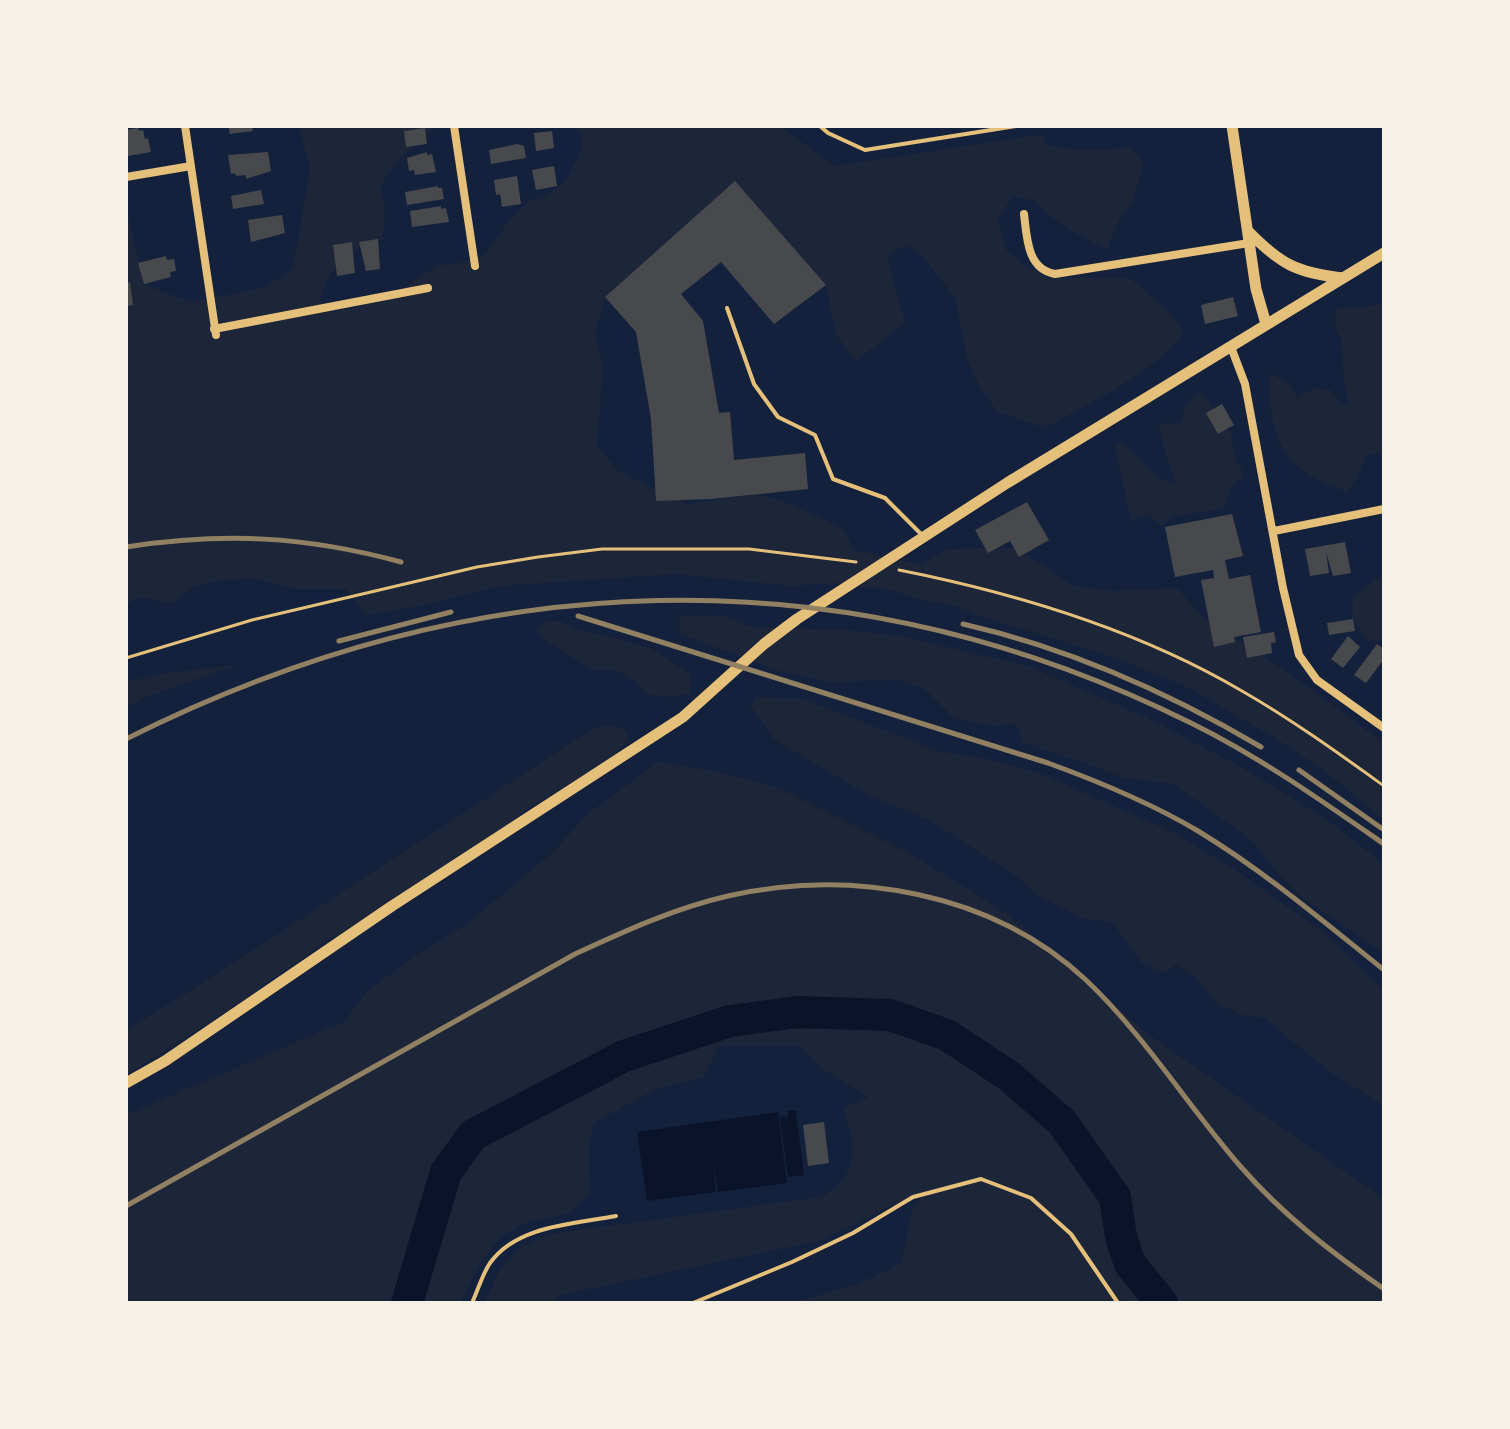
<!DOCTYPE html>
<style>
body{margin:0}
#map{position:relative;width:1510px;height:1429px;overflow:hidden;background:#14213d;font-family:Commissioner,sans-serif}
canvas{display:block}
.frame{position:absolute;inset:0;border:128px solid #f6f1e7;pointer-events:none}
</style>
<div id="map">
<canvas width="1510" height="1429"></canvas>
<div class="frame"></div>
</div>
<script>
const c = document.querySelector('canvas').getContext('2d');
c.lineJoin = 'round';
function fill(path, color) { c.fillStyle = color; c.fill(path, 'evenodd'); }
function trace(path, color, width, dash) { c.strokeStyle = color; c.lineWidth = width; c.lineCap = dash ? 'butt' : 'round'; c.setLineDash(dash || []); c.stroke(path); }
const green = new Path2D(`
 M299 126H437L399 159 381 185 385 209 383 239C346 250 331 262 320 300L330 313 383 301 439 265 455 264 484 256 506 225 529 201 550 193 566 181 582 148 581 133 572 126H780L835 166 1044 134 1045 145C1075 150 1100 152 1130 147L1144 164 1132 204 1119 220 1107 249C1081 236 1055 224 1036 201L1012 196 998 220 1006 250 1024 265 1049 278H1130L1169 312 1184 332C1151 376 1092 401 1045 428L998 412 982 391 968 362 955 297 918 251 905 245 887 257 905 323 856 361 836 335 826 285 735 182 605 297 595 333 603 366 597 445 617 470 687 504 755 494 783 501 843 528 854 550 921 564 948 549 1011 548 1047 567 1070 585 1112 591 1177 588 1204 618 1290 674 1384 743V820L1325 771 1272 736 1187 687 1110 656 979 616 956 606 914 598 891 590 834 583 790 586 676 574 500 586 418 606 367 615 345 589H296L251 578 216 581 195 586 172 603 140 597 126 604V206L144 284 190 302 263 288 293 269 310 168Z
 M1376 304 1384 305V452L1367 454 1357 478 1347 492C1330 485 1309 477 1296 465 1272 442 1268 405 1270 374L1289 383 1297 398 1315 388 1331 390 1339 402 1349 406 1344 382 1342 342 1335 328 1336 309C1350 306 1363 310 1376 304Z
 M1197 392 1204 396 1231 434 1235 460 1242 470 1243 477C1226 484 1232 497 1222 509L1172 517 1162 526 1148 514 1131 521 1115 446 1122 443C1142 456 1151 479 1176 484L1164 449 1159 424 1182 423 1185 405Z
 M1384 578V640L1368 641 1353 619V598L1374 580Z
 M679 615 723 616 752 627 846 630 903 636 1030 667 1148 718 1243 768 1322 816 1384 864V953L1300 896 1273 868 1253 841 1174 784 1124 778 1085 763 1023 743 1016 723 996 726 955 719 924 688 897 680 830 682 779 671 680 634Z
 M546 621H560L578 629 651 648 691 675 690 693 676 697 650 695 636 682 616 670H593L547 641 535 631Z
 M236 665 141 699 126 708V682L160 674Z
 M756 697 803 699 941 752 981 757 1045 775 1174 833 1231 867 1326 934 1384 990V1105L1330 1072 1265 1018 1242 1015 1215 1002 1195 975 1176 965 1164 973 1143 964 1112 922 1084 919 1035 894 1018 877 929 820 872 797 775 740 751 706Z
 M611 725 626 730 629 739 614 756 523 812 491 838 388 902 355 926 327 941 214 1020 126 1075V1030L195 988 594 728Z
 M658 762 720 772 781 789 907 852 1005 912 1148 1034 1384 1199V1303H791L858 1284 902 1263 912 1209 924 1194 878 1211 867 1219 818 1241 556 1296 554 1303H484L499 1271 520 1247 550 1234 821 1197C858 1177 859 1145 842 1109L868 1097 827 1072 801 1046H718L704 1077 656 1089 593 1123 589 1149 590 1195 566 1214 527 1222 499 1238 479 1265 460 1303H126V1115L345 1021 367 991 418 954 467 924 550 855 590 812Z`);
const water = new Path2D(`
 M796 1110 804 1175 788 1177 780 1117 787 1116 788 1119V1111Z
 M778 1112 787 1183 718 1192 713 1161 716 1192 647 1201 637 1132Z`);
const river = new Path2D(`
 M407 1303 446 1172 473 1135 624 1056 730 1021 798 1012 890 1015 947 1035 1009 1076 1062 1122 1115 1197 1121 1237 1130 1264 1162 1303`);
const building = new Path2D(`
 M228 126H252L253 131 230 134Z
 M138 128 139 131 143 130 145 139 148 138 151 152 128 156 126 130Z
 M425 128 427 144 406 147 404 131Z
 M552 131 554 148 536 151 534 133Z
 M517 144 524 146 526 158 491 164 489 150Z
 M268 152 271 171 246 179V175L236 176 235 173 231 174 228 155Z
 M427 152V155L432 154 436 172 415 175 414 170 409 171 407 158Z
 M554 166 557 186 536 190 532 170Z
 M517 176 521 204 502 207 500 194 496 195 494 180Z
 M735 181 826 285 774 324 721 262 681 294 703 321 719 413 730 412 734 460 805 453 808 489 711 499 656 501 651 419 636 332 605 297Z
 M438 186V188H442L444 199 407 205 405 192Z
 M261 190 264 204 233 209 231 196Z
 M441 206V209L446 208 449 222 412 227 410 211Z
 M282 215 285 233 251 242 248 220Z
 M378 239 380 269 366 271 359 242Z
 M352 242 355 273 337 276 333 245Z
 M166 256 167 260 174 259 176 271 170 272 171 277 144 284 138 263Z
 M130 282 133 305 126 306V283Z
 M1233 297 1238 316 1205 324 1201 305Z
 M1222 404 1234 425 1218 434 1206 413Z
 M1027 502 1049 540 1019 557 1010 541 988 553 975 530Z
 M1232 514 1243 556 1225 560 1229 579 1250 575 1261 632 1234 637 1235 642 1214 647 1201 580 1214 578 1213 570 1175 577 1165 527Z
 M1345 542 1351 573 1333 576 1326 552 1329 573 1310 576 1305 549Z
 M1353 619 1355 631 1329 635 1327 623Z
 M1274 632 1276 642 1271 643 1272 653 1247 658 1243 637Z
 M1348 636 1360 647 1343 668 1331 659Z
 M1377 644 1384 649V659L1366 683 1354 675Z
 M824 1122 829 1163 808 1166 803 1125Z`);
const path = new Path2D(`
 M899 570C1015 593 1140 631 1242 691 1291 719 1338 753 1384 786
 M126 658 252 620 477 567 538 557 602 549H749L856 562`);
const service = new Path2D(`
 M820 126 828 133 865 150 1016 126
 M727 308 754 384 778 417 815 435 833 479 885 498 922 535
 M472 1303C478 1290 482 1275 490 1263 517 1225 575 1224 616 1216
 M693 1303 792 1262 853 1233 913 1197 981 1179 1031 1198 1071 1234 1118 1303`);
const minor = new Path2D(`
 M185 126 216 335
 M454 126 475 266
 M126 177 191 166
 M1024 214C1027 238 1027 269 1055 274L1249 243
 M214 329 428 288
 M1231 347 1245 384 1283 588 1299 655 1317 680 1384 728
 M1274 531 1384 509`);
const tertiary = new Path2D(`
 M1232 126 1256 289 1266 324
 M1248 231C1280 264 1297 273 1343 278
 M126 1083 165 1061 392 906 683 717 764 644 797 619 1007 483 1384 253`);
const rail = new Path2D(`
 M126 547C224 532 305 536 401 562
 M578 616 1048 763C1100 782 1151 803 1198 831 1264 871 1324 922 1384 970
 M963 624C1068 648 1168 692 1261 747
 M339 641 451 612
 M126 739C473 565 841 549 1191 723 1260 757 1322 801 1384 844
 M1299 770 1384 830
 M126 1206 575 954C625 931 675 908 728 896 851 868 992 892 1086 980 1145 1036 1188 1106 1241 1167 1283 1215 1332 1253 1384 1289`);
fill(green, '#1d2539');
fill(water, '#0b132b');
trace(river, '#0b132b', 32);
fill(building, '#48494c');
trace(path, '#e5c07b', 3);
trace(service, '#e5c07b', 4);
trace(minor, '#e5c07b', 8);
trace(tertiary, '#e5c07b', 11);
trace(rail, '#918062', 5);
</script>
